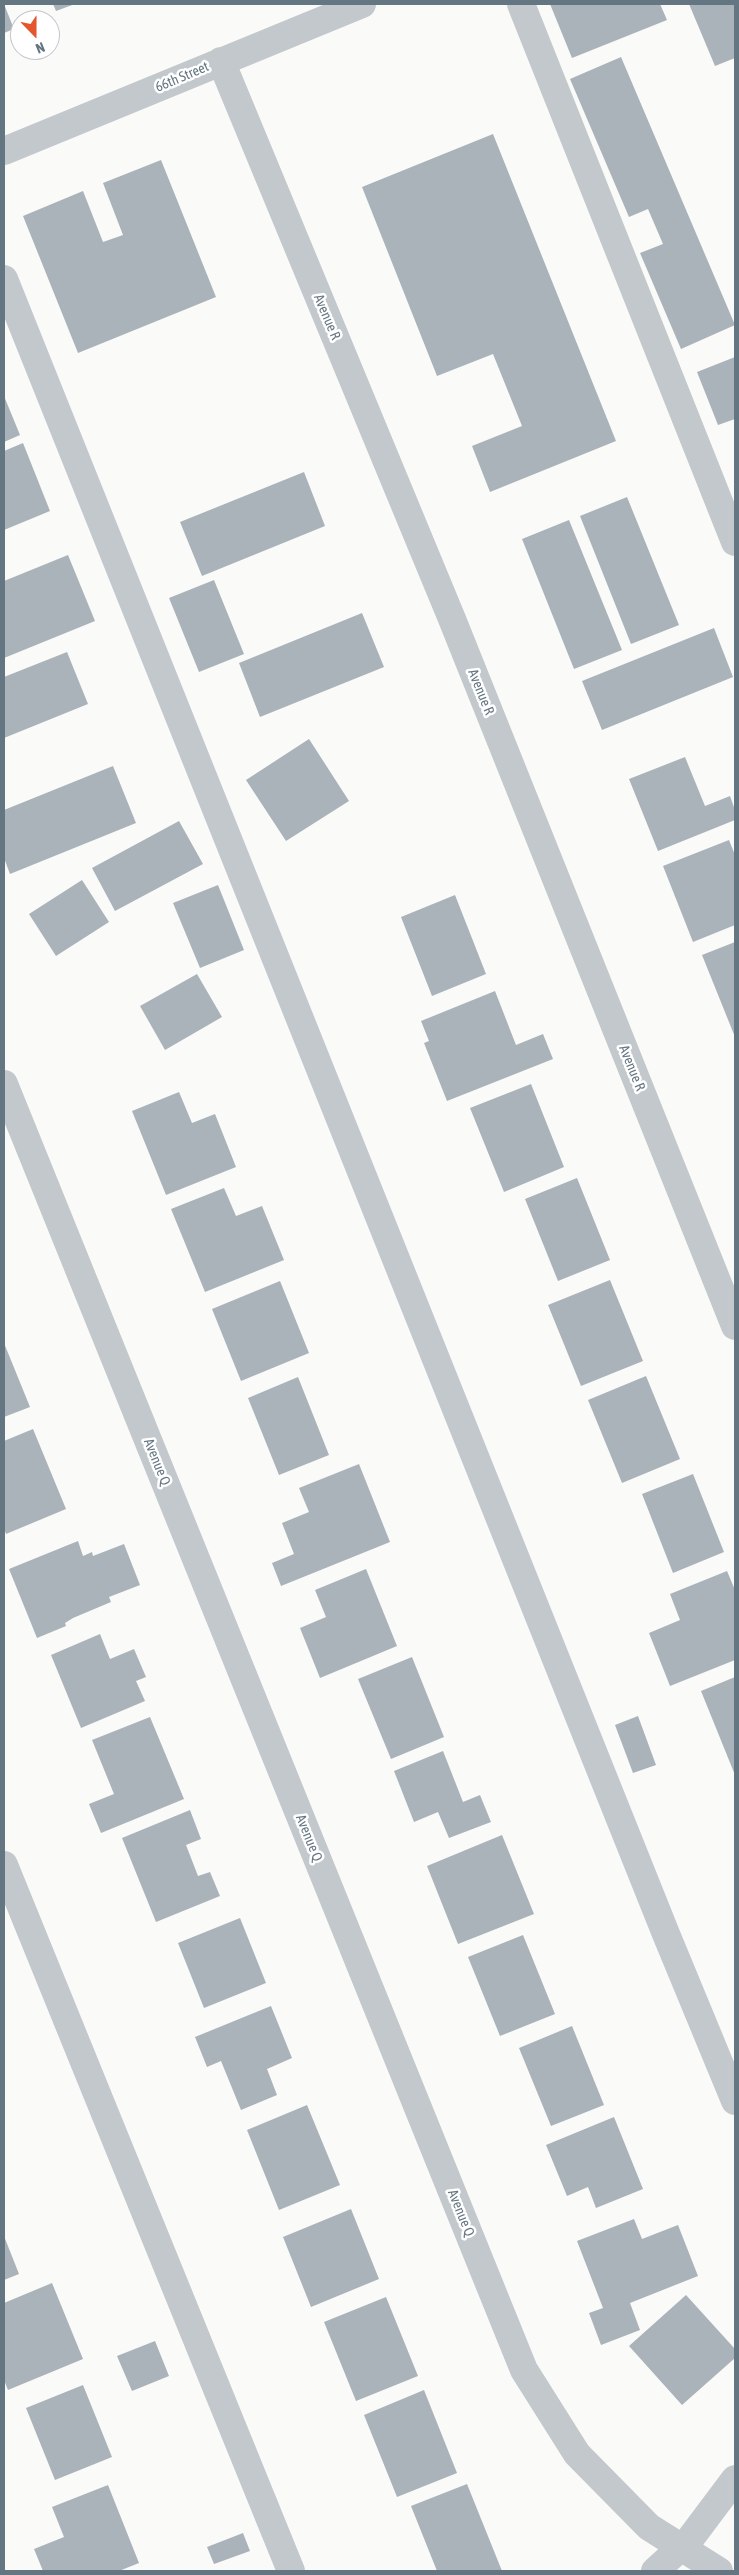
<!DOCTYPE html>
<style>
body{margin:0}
#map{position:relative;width:739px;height:2575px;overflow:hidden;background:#fafaf8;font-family:"Asap Condensed",sans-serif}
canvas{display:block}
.frame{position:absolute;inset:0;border:5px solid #657683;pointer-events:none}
.north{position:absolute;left:10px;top:10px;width:50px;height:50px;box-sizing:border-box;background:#fff;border:1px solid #c1c8cd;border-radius:50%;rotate:158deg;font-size:14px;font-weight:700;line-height:20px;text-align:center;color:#657683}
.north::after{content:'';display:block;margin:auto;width:18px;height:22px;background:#e4572e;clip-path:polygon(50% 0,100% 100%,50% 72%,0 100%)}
</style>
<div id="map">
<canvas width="739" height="2575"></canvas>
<div class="frame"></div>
<div class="north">N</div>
</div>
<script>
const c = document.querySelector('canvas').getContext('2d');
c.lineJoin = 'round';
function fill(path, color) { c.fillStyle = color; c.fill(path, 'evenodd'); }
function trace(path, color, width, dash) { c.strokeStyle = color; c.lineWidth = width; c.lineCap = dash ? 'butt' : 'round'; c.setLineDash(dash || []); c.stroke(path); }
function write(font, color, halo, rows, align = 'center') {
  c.font = font + ' "Asap Condensed",sans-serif'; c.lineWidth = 5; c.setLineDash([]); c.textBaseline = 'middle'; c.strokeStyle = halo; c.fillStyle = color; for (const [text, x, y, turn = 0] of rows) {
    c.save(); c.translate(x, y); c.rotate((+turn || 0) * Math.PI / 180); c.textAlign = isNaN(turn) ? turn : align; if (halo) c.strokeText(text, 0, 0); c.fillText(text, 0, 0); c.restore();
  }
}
const building = new Path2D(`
 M4 4 14 29 4 33Z
 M53 4H75L56 11Z
 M550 4H660L667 20 572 58Z
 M689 4H735V58L715 66Z
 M621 57 735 325 681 349 640 253 663 244 648 209 629 217 570 79Z
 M493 134 616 441 490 492 472 446 522 426 493 354 437 376 362 187Z
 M161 160 216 297 78 353 23 216 83 191 103 242 123 235 103 183Z
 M735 357V419L718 425 697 372Z
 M4 396 20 435 4 442Z
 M23 443 50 511 4 530V451Z
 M304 472 325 526 202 576 180 522Z
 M627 497 679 625 631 644 580 516Z
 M569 520 622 650 574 669 522 539Z
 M68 555 95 621 4 658V581Z
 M214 580 244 654 199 672 169 598Z
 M362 613 384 667 260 717 239 663Z
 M714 628 733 677 602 730 582 681Z
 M67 652 88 704 4 738V677Z
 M309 739 349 801 286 841 246 780Z
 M685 757 705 806 730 796 735 810V820L658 851 629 779Z
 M113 766 136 823 10 874 4 858V810Z
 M179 821 203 864 115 911 92 868Z
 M729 840 735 855V925L693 942 663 866Z
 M82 880 109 922 56 956 29 914Z
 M218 885 244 950 200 968 173 903Z
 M455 895 486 974 432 996 401 917Z
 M735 942V1037L702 955Z
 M197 974 222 1017 165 1050 140 1006Z
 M495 991 516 1045 543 1034 553 1059 447 1101 424 1043 429 1041 421 1021Z
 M531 1084 564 1167 504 1192 470 1108Z
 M179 1092 192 1123 215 1114 236 1167 166 1195 132 1111Z
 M577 1178 610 1260 558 1281 525 1199Z
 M224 1188 236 1216 262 1206 284 1260 205 1292 171 1209Z
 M610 1280 643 1361 581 1386 548 1305Z
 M280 1281 309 1353 241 1381 212 1309Z
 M4 1343 30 1407 4 1417Z
 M646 1376 680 1459 622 1483 588 1400Z
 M298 1377 329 1455 279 1475 248 1398Z
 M33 1429 66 1509 6 1534 4 1528V1441Z
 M359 1464 390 1542 281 1586 272 1563 294 1554 282 1523 309 1512 299 1488Z
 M693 1474 724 1552 673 1573 642 1494Z
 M78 1541 83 1556 92 1552 93 1556 124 1544 140 1585 109 1597 111 1602 73 1618 65 1623 66 1626 37 1638 9 1569Z
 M366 1569 397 1646 320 1678 300 1628 326 1617 315 1590Z
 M727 1571 735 1590V1660L670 1686 649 1633 680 1620 670 1594Z
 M100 1634 110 1659 134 1649 146 1677 136 1681 145 1701 81 1728 51 1655Z
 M412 1657 444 1737 391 1759 358 1679Z
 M735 1677V1775L701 1691Z
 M638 1716 656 1765 633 1773 615 1725Z
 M150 1717 184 1799 101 1833 89 1804 114 1794 92 1740Z
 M443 1751 463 1802 480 1795 491 1822 449 1838 438 1812 414 1822 394 1771Z
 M190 1810 201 1839 186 1845 198 1876 210 1872 220 1896 156 1922 122 1838Z
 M502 1835 534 1914 458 1944 427 1866Z
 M240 1918 266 1983 204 2008 178 1943Z
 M523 1935 555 2014 500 2036 468 1957Z
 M271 2006 292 2058 267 2069 277 2095 241 2110 221 2061 207 2067 195 2037Z
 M572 2026 604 2105 551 2126 519 2048Z
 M307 2105 340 2185 279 2210 247 2130Z
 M614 2117 643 2189 596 2208 588 2187 567 2196 546 2145Z
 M351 2209 379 2279 311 2307 283 2237Z
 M634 2219 642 2239 678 2225 698 2276 630 2303 640 2330 601 2345 589 2313 603 2308 577 2241Z
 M4 2236 19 2274 4 2280Z
 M52 2283 83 2359 8 2390 4 2380V2303Z
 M686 2295 735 2349V2358L682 2405 629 2346Z
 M386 2297 418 2376 356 2401 324 2322Z
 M155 2341 169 2376 132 2391 117 2356Z
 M83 2385 112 2457 55 2480 26 2408Z
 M424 2390 457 2473 397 2497 364 2415Z
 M467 2484 502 2571H437L411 2506Z
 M108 2485 139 2563 119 2571H43L34 2549 64 2537 52 2507Z
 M243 2533 250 2551 214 2564 207 2547Z`);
const minor = new Path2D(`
 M521 4 735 542
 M221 61 452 619 735 1326
 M4 151 362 4
 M4 279 666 1934 735 2101
 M4 1084 524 2370 577 2454 649 2527 719 2571
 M4 1865 291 2571
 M655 2571 690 2539 735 2479`);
const streetNames = [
 ["66th Street",182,77,-23],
 ["Avenue R",327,317,67],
 ["Avenue R",481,692,68],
 ["Avenue R",632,1068,68],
 ["Avenue Q",157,1462,68],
 ["Avenue Q",309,1838,68],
 ["Avenue Q",461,2213,68]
];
fill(building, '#aab3b9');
trace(minor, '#c3c8cc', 28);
write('14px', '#657683', '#fff', streetNames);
</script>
